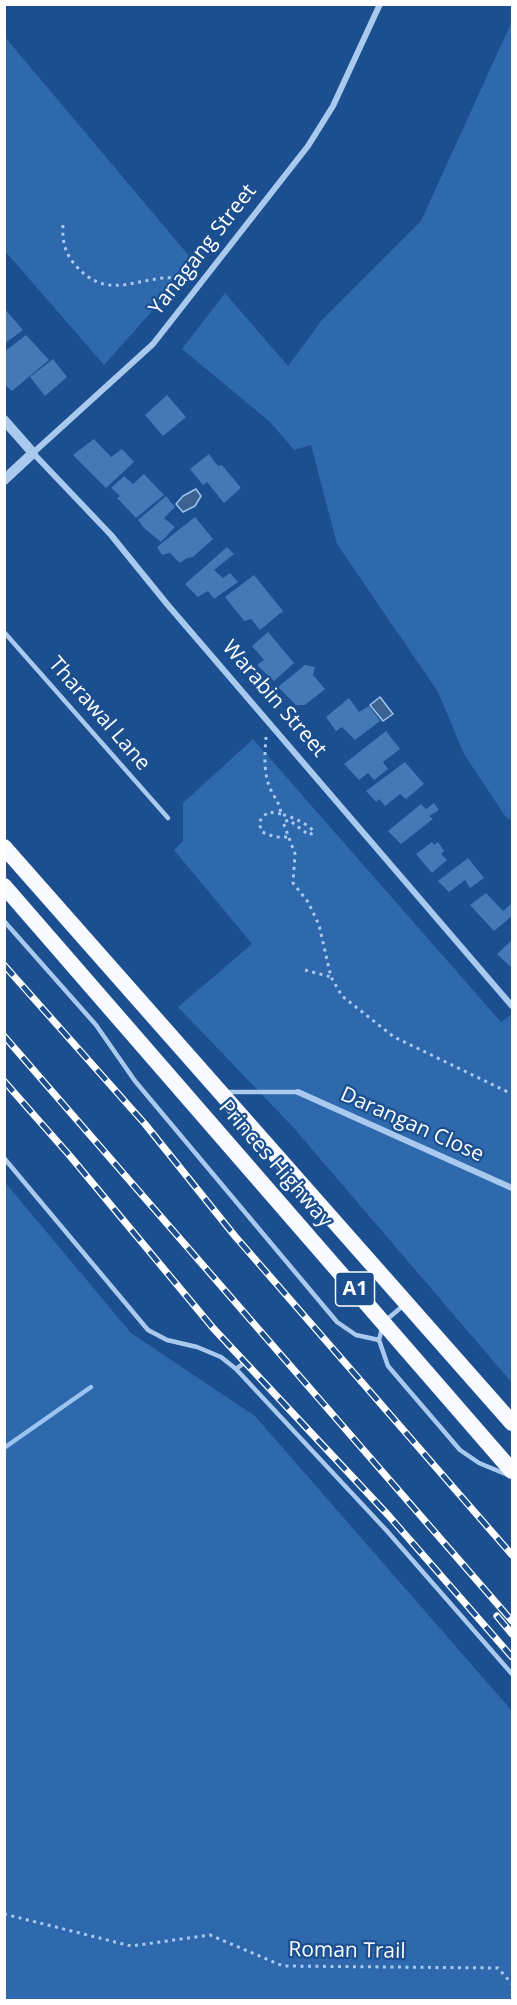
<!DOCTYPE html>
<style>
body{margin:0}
#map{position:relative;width:517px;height:2005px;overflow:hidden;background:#1b4f8f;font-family:"Open Sans",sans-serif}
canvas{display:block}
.frame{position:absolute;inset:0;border:6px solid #fff;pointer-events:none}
</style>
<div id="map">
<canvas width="517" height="2005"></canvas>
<div class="frame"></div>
</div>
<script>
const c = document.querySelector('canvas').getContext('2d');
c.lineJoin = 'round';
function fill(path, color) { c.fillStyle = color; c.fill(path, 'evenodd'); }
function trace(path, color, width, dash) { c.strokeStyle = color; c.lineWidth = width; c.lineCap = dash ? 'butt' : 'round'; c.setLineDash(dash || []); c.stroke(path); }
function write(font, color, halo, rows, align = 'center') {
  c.font = font + ' "Open Sans",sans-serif'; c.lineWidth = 4.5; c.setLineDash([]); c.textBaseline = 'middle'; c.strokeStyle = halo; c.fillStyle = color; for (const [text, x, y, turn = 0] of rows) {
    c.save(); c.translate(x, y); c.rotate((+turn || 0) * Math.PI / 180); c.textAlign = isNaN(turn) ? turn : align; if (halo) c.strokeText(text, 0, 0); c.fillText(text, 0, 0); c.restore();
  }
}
const green = new Path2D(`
 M512 21V821L505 816 464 754 438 692 337 544 311 445 294 450 270 422 182 349 225 293 288 366 322 320 421 221Z
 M5 37 195 263 104 365 5 251Z
 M253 739 501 1022 512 1014V1383L293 1127 178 1007 252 944 174 850 183 841V803Z
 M4 1181 131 1333 255 1416 512 1711V2000H5Z`);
const water = new Path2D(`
 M196 489 201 496 195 506 183 512 176 504 183 496Z
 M380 697 393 714 383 721 370 705Z`);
const stream = new Path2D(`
 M4 1448 91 1387`);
const building = new Path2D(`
 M4 308 23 330 4 344Z
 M26 335 49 360 12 391 4 384V352Z
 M53 359 67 377 45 396 30 377Z
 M167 395 186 417 163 436 145 415Z
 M94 439 111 457 122 449 134 462 106 488 73 455Z
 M209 454 218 466 222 465 241 488 224 503 207 482 203 485 190 469Z
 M144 474 164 495 136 518 117 498 120 496 111 488 124 476 133 484Z
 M166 496 175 507 164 518 175 527 161 542 144 528 138 520Z
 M195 517 213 539 193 557 187 558 180 563 170 553 162 555 157 547Z
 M227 547 234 554 214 570 223 578 230 573 238 582 214 599 208 591 198 597 185 584Z
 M254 575 283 611 260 630 251 619 244 621 225 597Z
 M268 632 294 663 274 681 257 665 264 660 252 646Z
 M305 665 315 667 313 675 325 689 305 705H296L278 687Z
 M349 698 359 712 369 706 380 721 355 740 342 727 336 731 326 717Z
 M386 731 400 749 383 762 388 769 374 780 368 773 359 780 344 764Z
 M405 762 424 784 406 799 400 794 385 806 379 799 376 802 366 791Z
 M434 803 439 810 429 816 433 819 401 844 388 831 421 804 426 809Z
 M432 842 434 845 438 842 444 851 441 854 447 860 432 873 416 854Z
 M468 858 484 878 470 888 465 880 449 892 438 881Z
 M486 893 503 911 511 904 512 905V916L494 931 470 905Z
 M512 940V968L497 954Z`);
const path = new Path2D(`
 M63 225C62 242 65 254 77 267 105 297 128 282 163 278 171 277 181 279 190 279
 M266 737C265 753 263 772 270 788 275 800 279 800 281 814 292 817 307 823 314 832L309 835 289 820 283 822 295 854 293 883 308 902 319 925 331 977 342 996 394 1037 512 1094
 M281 814 269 812 262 817 259 823 262 832 275 837H289
 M305 970 331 977
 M4 1914 131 1946 210 1935 283 1966 498 1968 512 1984`);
const service = new Path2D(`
 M4 632 168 818
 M4 921 96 1025 135 1081 337 1322 356 1335 379 1340
 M226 1092H298
 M4 1158 148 1330 167 1340 197 1347 221 1357 236 1369 387 1531 512 1674
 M385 1321 404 1305
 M382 1328 379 1340 388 1366 460 1450 479 1463 508 1475
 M236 1369 244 1363`);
const minor = new Path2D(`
 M380 4 333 106 308 146 153 344 33 453 111 535 167 604 512 1006
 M298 1092 512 1188`);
const tertiary = new Path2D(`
 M4 420 33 453 4 480`);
const trunk = new Path2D(`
 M4 847 512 1423
 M4 886 512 1471`);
const rail = new Path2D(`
 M4 965 145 1124 234 1235 512 1555
 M4 1036 512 1621
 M4 1081 70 1156 213 1328 389 1516 512 1657
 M497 1616 512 1634`);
const shields = [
 [355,1289,39]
];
const shieldNames = [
 ["A1",355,1289]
];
const streetNames = [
 ["Yanagang Street",203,250,-52],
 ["Warabin Street",274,699,49],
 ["Tharawal Lane",99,714,49],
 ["Darangan Close",412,1125,24],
 ["Princes Highway",275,1164,49],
 ["Roman Trail",347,1951,1]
];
fill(green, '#2e69ad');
fill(water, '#3c6290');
trace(water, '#9cc4f0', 1.5);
trace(stream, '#9cc4f0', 4.5);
fill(building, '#4478b7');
trace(path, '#a9c9ee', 3, [3, 4.5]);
trace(service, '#a9c9ee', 4.5);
trace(minor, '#a9c9ee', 6);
trace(tertiary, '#a9c9ee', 10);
trace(trunk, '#f8faff', 16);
trace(rail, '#fff', 7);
trace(rail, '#1b4f8f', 4.5, [14]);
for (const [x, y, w] of shields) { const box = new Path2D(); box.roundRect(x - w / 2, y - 17, w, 34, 4.5); c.fillStyle = '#1b4f8f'; c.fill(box); trace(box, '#fff', 1.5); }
write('bold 20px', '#fff', null, shieldNames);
write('21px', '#fff', '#1b4f8f', streetNames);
</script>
